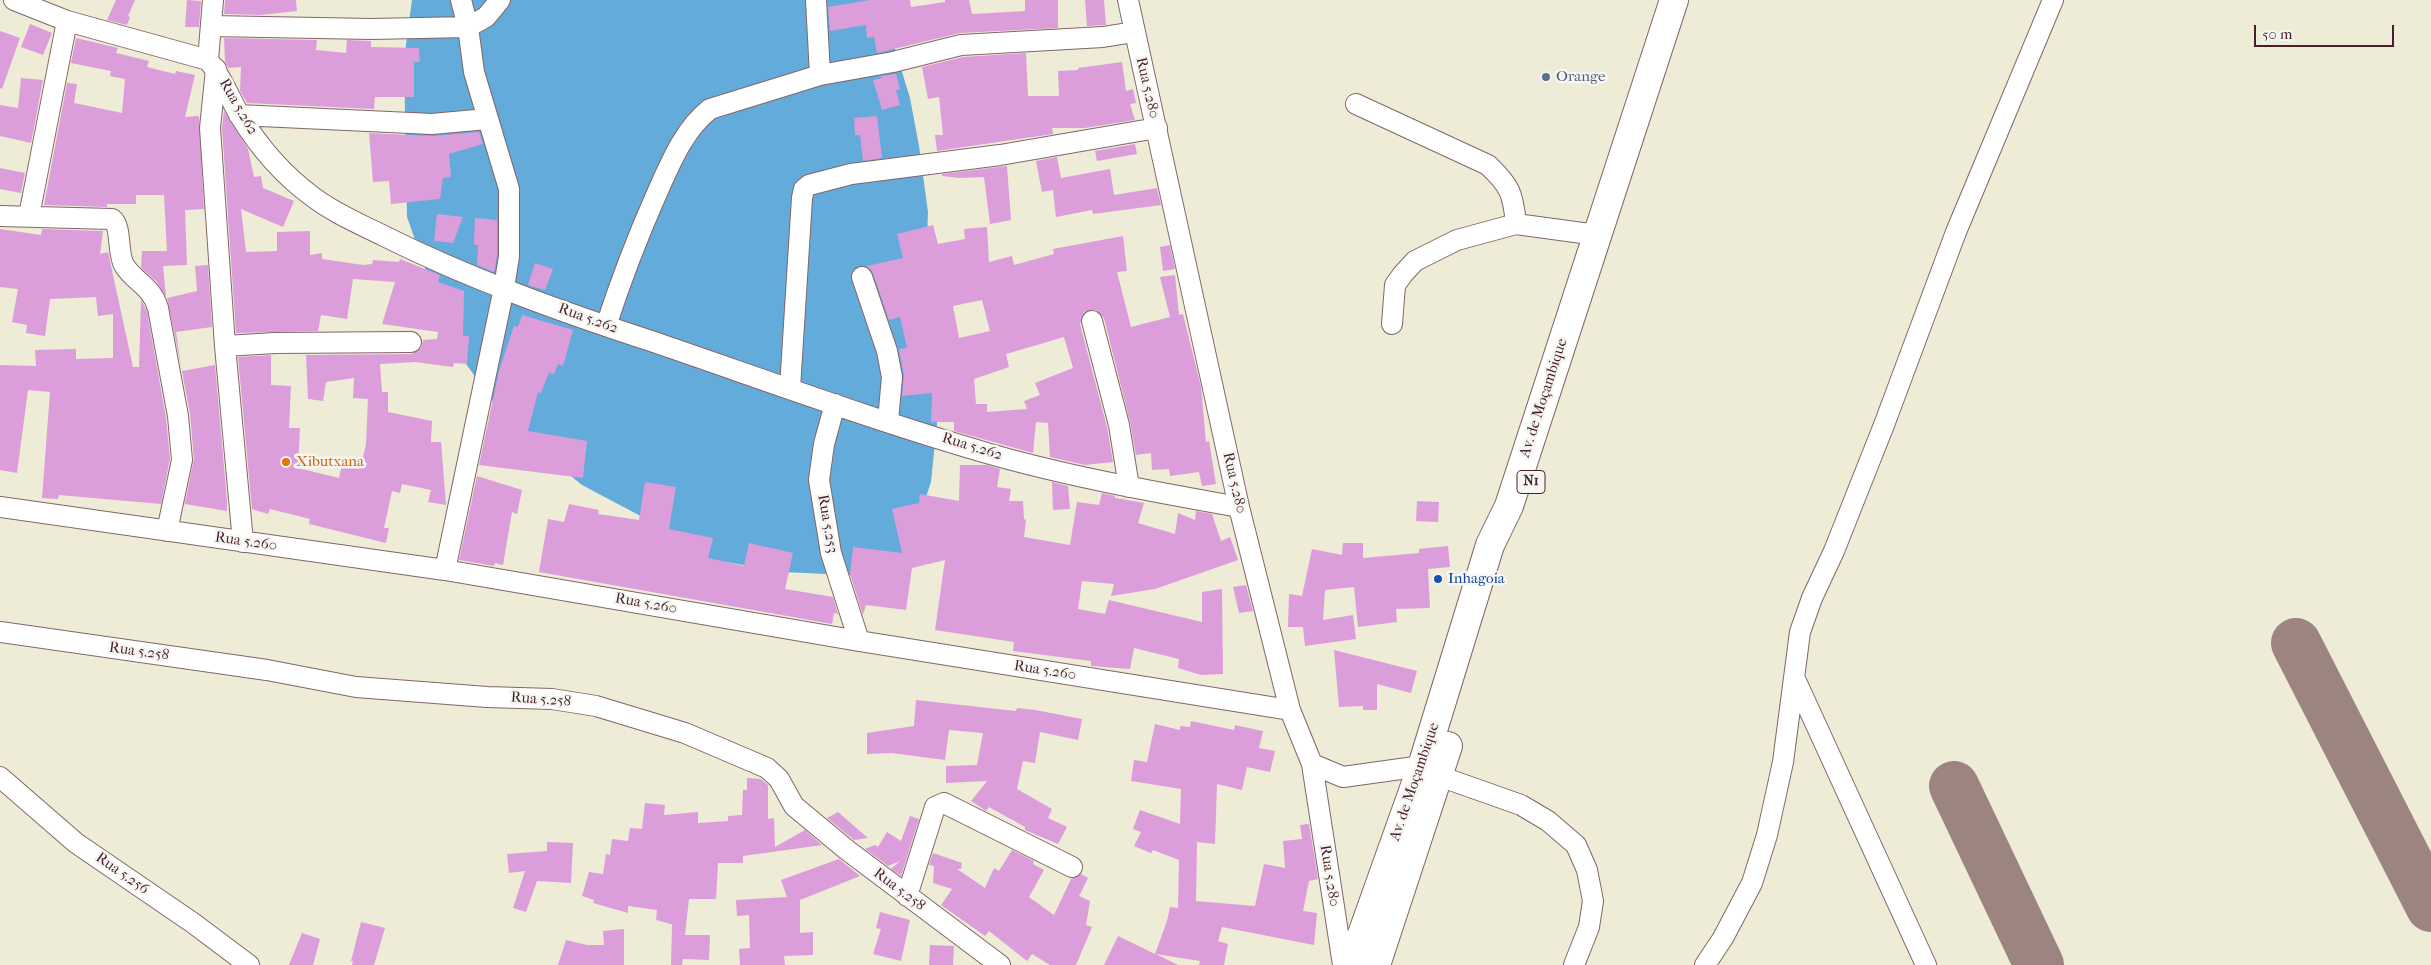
<!DOCTYPE html>
<meta charset="utf-8">
<style>
body{margin:0}
#map{position:relative;width:2431px;height:965px;overflow:hidden;background:#eeebd7;font-family:"IM FELL French Canon",serif}
canvas{display:block}
.scale{position:absolute;left:2254px;top:25px;width:140px;height:22px;box-sizing:border-box;border:2px solid #4a1f2b;border-top:0;padding-left:6px;font-size:15px;line-height:18px;white-space:nowrap;color:#4a1f2b;-webkit-text-stroke:4px #f6f6f2;paint-order:stroke}
</style>
<div id="map">
<canvas width="2431" height="965"></canvas>
<div class="scale">50 m</div>
</div>
<script>
const c = document.querySelector('canvas').getContext('2d');
c.lineJoin = 'round';
function fill(path, color) { c.fillStyle = color; c.fill(path, 'evenodd'); }
function trace(path, color, width, dash) { c.strokeStyle = color; c.lineWidth = width; c.lineCap = dash ? 'butt' : 'round'; c.setLineDash(dash || []); c.stroke(path); }
function write(font, color, halo, rows, align = 'center') {
  c.font = font + ' "IM FELL French Canon",serif'; c.lineWidth = 5; c.setLineDash([]); c.textBaseline = 'middle'; c.strokeStyle = halo; c.fillStyle = color; for (const [text, x, y, turn = 0] of rows) {
    c.save(); c.translate(x, y); c.rotate((+turn || 0) * Math.PI / 180); c.textAlign = isNaN(turn) ? turn : align; if (halo) c.strokeText(text, 0, 0); c.fillText(text, 0, 0); c.restore();
  }
}
const water = new Path2D(`
 M412 0H880L910 98 919 146 928 212 924 323 938 413 931 482 903 567 871 576 783 572 703 558 650 521 582 485 510 426 452 344 407 217 404 60Z`);
const taxiway = new Path2D(`
 M2296 643 2431 907
 M1954 786 2039 965`);
const building = new Path2D(`
 M116 0H135L128 16 130 17 127 25 107 20Z
 M187 0 201 1 199 27H185Z
 M225 0H296L297 11 261 15 224 14Z
 M870 0H910L911 7 945 2V0H969L972 14 1025 11V0H1058V28L960 33 877 53 874 37 867 38 866 25 830 31 828 7Z
 M1085 0H1104L1106 25 1087 26Z
 M30 24 52 33 43 55 21 47Z
 M0 31 20 38 2 89 0 88Z
 M76 38 118 48 116 53 149 61 147 67 175 74 176 71 195 75 185 117 199 116 204 209 185 210 187 265 163 266 166 297 156 281 141 268 142 251H167L164 195H136V204H107V207L44 205 67 83 77 84 74 103 122 113 125 79 110 76 111 71 71 63Z
 M224 38 317 40 316 50 346 53 347 40 371 41V47L419 48 420 62H414V97H375L374 109 247 103 240 91 241 67 228 68 225 62Z
 M1026 53 1028 96H1059L1058 71 1078 70V68L1122 62 1126 91 1133 89 1136 103 1130 104 1135 120 1085 128H1052L1053 134 937 151 935 135H943L939 97 928 99 922 67 963 57Z
 M896 74 900 89 896 90 900 105 882 110 873 80 882 78 881 76Z
 M21 78 43 80 31 143 0 136V105L18 108Z
 M224 111 248 149 254 177 261 176 263 188 294 201 283 227 241 209 246 252 277 251V232L310 231V255L322 253V259L363 265 372 264 373 260 399 262 400 259 440 275 438 282 464 291 463 336H469L467 364 454 363 453 367 415 362 380 364 382 392H388V412L432 421 431 442H441L446 505 428 502 431 490 402 484 400 493 392 491 384 528H389L386 543 309 524 310 519 270 509 268 514 252 509 238 357 271 355V385L291 386 289 428H300L298 468 339 478 343 461 361 465 366 444 368 399 353 398 354 378 326 382 323 401 308 399 306 355 412 354 421 348 423 340 437 339 438 332 382 324 395 282 353 279 347 319 321 315 318 331 236 333 222 128Z
 M877 116 882 158 863 161 860 135H855L854 118Z
 M479 132 483 144 449 154 451 177 443 178 440 199 391 204 389 181 373 182 369 133 432 136Z
 M1135 144 1137 154 1097 161 1095 151Z
 M1057 157 1061 178 1110 169 1114 195 1157 188 1161 205 1093 214 1092 210 1056 217 1053 190 1042 192 1036 161Z
 M1007 166 1011 220 990 224 984 177 959 178 942 176V174Z
 M0 168 25 173 21 193 0 189Z
 M437 214 463 217 453 243 434 241Z
 M475 218 497 220V255L494 272 477 265 478 245H474Z
 M933 225 938 244 965 239 964 229 987 227 989 262 1012 256 1014 265 1054 254 1053 249 1123 236 1127 271 1117 272 1131 327 1170 317 1160 277 1175 275 1179 315 1183 314 1201 387 1206 442 1209 441 1216 484 1202 486 1199 472 1170 476 1169 469 1152 470 1151 453 1136 455 1130 422 1104 318 1096 310 1084 312 1080 324 1107 427 1113 462 1085 465 1050 457 1048 423 1036 422 1033 453 954 431V422H931L932 393 902 396 904 375 899 349 907 348 900 317 889 320 873 273 867 266 903 258 897 234ZM982 300 990 331 959 338 953 306ZM1064 337 1073 368 1035 383 1040 395 1024 401 1027 409 987 412V404H976L974 379 1009 367 1006 354Z
 M0 229 41 235 42 229 103 231 100 254 108 252 133 367H139L141 300 147 311 166 418 170 459 161 504 59 495 58 499 42 498 50 392 28 390 17 473 0 470V365L36 366 35 350 76 349V359L113 358V314L98 316 96 297 50 299 45 336 26 333 27 325 12 322 18 289 0 287Z
 M1170 245 1175 269 1163 271 1160 247Z
 M535 263 553 269 545 290 528 285Z
 M208 265 212 327 176 332 181 365 167 298 197 291 195 266Z
 M522 315 573 330 563 366 558 364 554 374 549 373 541 393 538 392 528 431 587 441 583 478 479 465 499 371 514 326 518 327Z
 M215 365 227 501V511L185 504 184 507 194 459 190 414 182 371Z
 M960 465H987L1000 469 997 487 1011 489 1009 501H1023L1024 519 1026 520 1024 537 1070 545 1077 502 1099 505 1102 493 1115 496V498L1144 503 1138 523 1175 534 1178 513 1195 520 1196 511 1212 514 1221 541 1230 537 1238 560 1155 589 1111 596 1114 584 1082 581 1078 609 1105 614 1109 600 1202 622V592L1222 589 1223 674 1201 675 1178 668 1179 659 1134 648 1130 669 1091 666V661L1013 651 1014 642 935 630 945 560 912 568 906 610 866 605 863 615 850 574 853 547 902 553 892 509 919 503 920 494 959 501Z
 M477 476 522 490 517 514 512 512 503 565 495 563 494 566 459 560Z
 M645 482 676 487 669 529 713 538 708 558 744 566 749 543 793 553 785 589 833 597 838 614 834 613 832 624 539 572 548 519 564 522 569 504 599 510 598 514 639 520Z
 M1052 482 1068 486 1070 509 1053 510Z
 M1417 501 1439 502 1438 522 1416 521Z
 M1343 543H1363V558L1419 553V549L1448 546 1450 567 1428 569 1430 608 1396 609 1397 622 1358 627 1354 587 1325 590 1323 620 1353 615 1356 639 1305 646 1303 627H1288L1289 594 1302 596 1312 549 1342 555Z
 M1246 585 1253 611 1239 613 1233 587Z
 M1334 650 1417 671 1411 693 1377 684V710H1363V706L1339 707Z
 M916 700 1016 711 1017 708 1035 710 1082 719 1078 740 1040 732 1035 763 1023 761 1017 789 1052 809 1048 818 1067 827 1058 844 1025 830V827L989 807 986 811 971 801 987 781 946 783V766L977 765 983 733 949 730 945 760 892 753 867 754V733L914 726Z
 M1191 721 1234 730 1235 725 1263 731 1259 748 1275 751 1270 772 1247 767 1242 790 1217 784 1215 844 1197 842 1196 901 1255 906 1264 864 1285 868 1283 841 1302 839 1300 825 1309 824 1318 879 1309 881 1303 911 1317 913 1314 945 1222 927 1218 941 1228 944 1224 965H1199L1200 961 1156 954 1178 965H1104L1118 936 1155 954 1167 921 1170 907 1178 908 1179 860 1153 850 1151 853 1134 846 1141 832 1133 829 1140 810 1180 824 1181 789 1131 781 1134 760 1147 762 1155 724 1180 730V726L1190 727Z
 M747 778 761 779 768 785V819L774 818 775 847 805 830 822 845 743 856V863H718L716 899H689L685 935H710L709 960 683 959 682 965H671L672 925H674L656 920 657 910 628 906V913L593 903 594 900 582 896 589 872 603 874 606 854 610 855 612 839 628 841 630 828 642 829 645 803 665 805 664 815 698 812V823L728 821V816L742 815 743 790H747Z
 M838 812 868 838 854 840 827 818Z
 M910 816 919 819 901 876 891 869 900 861 888 866 865 849 875 845 878 847 887 832 901 841Z
 M547 842 573 843 571 883 537 881 526 912 513 908 525 871 509 873 507 854 547 851Z
 M1012 850 1034 861 1033 864 1044 870 1029 897 1054 915 1071 879 1081 874 1088 878 1079 896 1090 901 1086 925 1092 927 1076 965H1050L1032 954 1027 961 989 931 985 936 941 905 952 889 933 883 934 866 929 865 933 853 962 863 961 869H957L985 888 994 868 999 871Z
 M839 859 860 876 800 900V933L813 932V955L784 956 785 965H740L739 949 750 948 749 915 737 916 736 900 787 897 781 880Z
 M880 912 910 920 901 961 873 954 881 929 876 928Z
 M361 922 385 928 374 965H352L353 961H351Z
 M624 929V965H558L566 940 587 945H604L603 931Z
 M302 933 320 939 313 965H289Z
 M930 945 954 946 953 965H929Z`);
const minor = new Path2D(`
 M14 0 67 21 208 60C222 77 229 97 240 116 259 147 283 175 313 197 334 213 360 224 384 236 470 279 562 312 654 342 765 380 876 421 990 454 1071 477 1155 492 1239 507
 M816 0 820 75
 M1128 0 1239 507 1290 710 1312 764 1343 965
 M211 26 371 29 468 27 486 17 500 0
 M208 60 213 0
 M216 69 210 128 225 346 243 542
 M1356 104 1488 165C1510 186 1513 193 1516 224
 M239 115 432 124 487 119
 M0 216 112 219C122 226 117 253 124 265 134 282 151 285 158 308L178 416 182 460 167 531
 M29 216 67 21
 M862 277 887 351 892 377 888 421
 M1092 321 1119 425 1129 487
 M1392 324 1395 285 1403 274 1415 261 1457 240 1516 224 1597 235
 M606 326C621 280 637 238 657 193 670 164 684 129 710 109L820 75 893 62 961 45 1103 37 1134 32
 M225 346 275 343 411 342
 M790 388 802 198 804 189 809 185 851 174 1000 155 1157 128
 M835 404 824 444 819 480 831 553 859 641
 M0 507 445 570 859 641 1290 710
 M445 570 504 288 509 256V189L474 72 468 27 461 0
 M0 632 267 670 356 687 487 697 552 699 596 706 685 733 767 768 779 779 794 806 847 850 1000 965
 M1795 679 1926 965
 M1312 764 1343 777 1422 766 1439 776 1521 805 1548 821 1576 845 1587 870 1593 901 1589 927 1574 965
 M0 777 76 843 193 923 249 965
 M907 896 935 807 944 803 1072 867
 M1705 965 1723 938 1752 883 1767 835 1783 762 1800 632 1812 598 1834 551 1884 425 1956 232 2053 0`);
const highway = new Path2D(`
 M1351 965 1422 766 1490 545 1509 506 1674 0
 M1376 965 1448 746`);
const markers = [
 [1546,77,5,"#5c6f8a"],
 [286,462,5,"#e8710a"],
 [1438,579,5,"#1a4fb4"]
];
const shields = [
 [1531,482,28]
];
const shieldNames = [
 ["N1",1531,482]
];
const serviceNames = [
 ["Orange",1556,77]
];
const streetNames = [
 ["Rua 5.280",1147,88,77],
 ["Rua 5.262",238,107,60],
 ["Rua 5.262",588,319,20],
 ["Av. de Moçambique",1544,398,-72],
 ["Rua 5.262",972,447,17],
 ["Rua 5.280",1234,483,77],
 ["Rua 5.253",827,524,80],
 ["Rua 5.260",246,542,8],
 ["Rua 5.260",646,604,10],
 ["Rua 5.258",139,652,8],
 ["Rua 5.260",1045,671,9],
 ["Rua 5.258",541,700,4],
 ["Av. de Moçambique",1415,782,-71],
 ["Rua 5.256",122,874,35],
 ["Rua 5.280",1329,876,81],
 ["Rua 5.258",899,890,37]
];
const foodNames = [
 ["Xibutxana",296,462]
];
const transitNames = [
 ["Inhagoia",1448,579]
];
fill(water, '#63abda');
trace(taxiway, '#9c8581', 50);
fill(building, '#dc9ddb');
trace(minor, '#836667', 22);
trace(highway, '#836667', 30);
trace(minor, '#fff', 20);
trace(highway, '#fff', 28);
for (const [x, y, r, color] of markers) { const dot = new Path2D(); dot.arc(x, y, r, 0, 2 * Math.PI); c.fillStyle = color; c.fill(dot); trace(dot, '#f6f6f2', 2); }
for (const [x, y, w] of shields) { const box = new Path2D(); box.roundRect(x - w / 2, y - 11.5, w, 23, 4); c.fillStyle = '#f6f6f2'; c.fill(box); trace(box, '#4a1f2b', 1); }
write('bold 14px', '#4a1f2b', null, shieldNames);
write('15px', '#4e5e75', '#f6f6f2', serviceNames, 'left');
write('15px', '#4a1f2b', '#f6f6f2', streetNames);
write('15px', '#c56008', '#f6f6f2', foodNames, 'left');
write('15px', '#164399', '#f6f6f2', transitNames, 'left');
</script>
